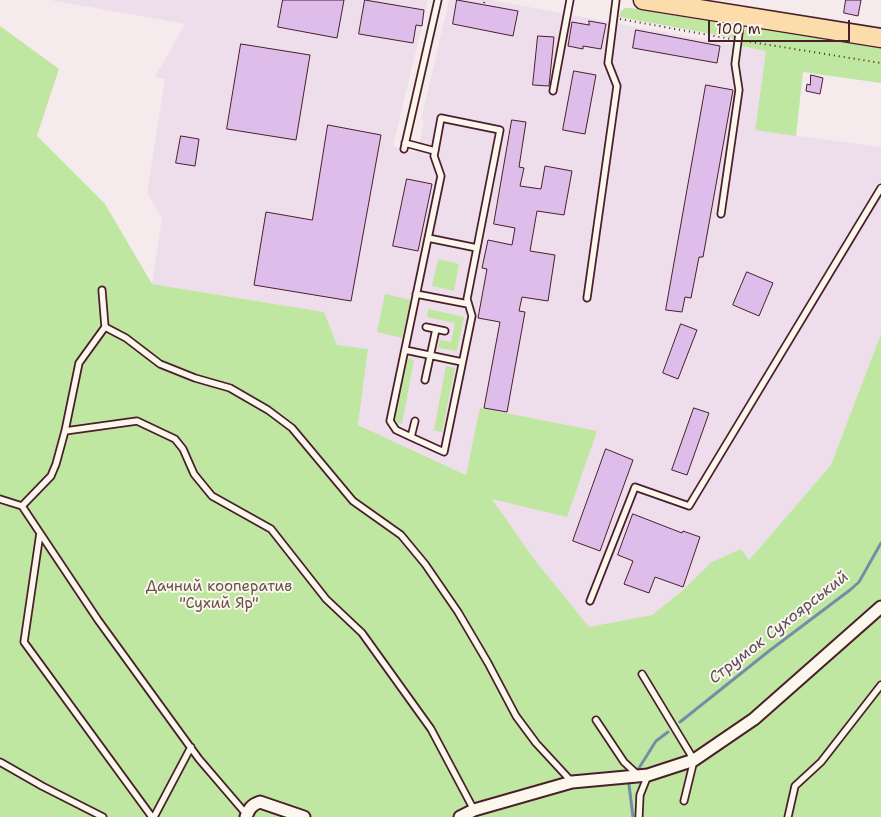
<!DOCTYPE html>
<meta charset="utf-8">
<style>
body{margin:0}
#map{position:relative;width:881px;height:817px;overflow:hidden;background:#f5ebec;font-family:"Shantell Sans",sans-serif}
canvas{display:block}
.scale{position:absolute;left:708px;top:20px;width:142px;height:22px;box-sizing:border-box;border:2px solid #4a1f2b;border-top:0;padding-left:6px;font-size:15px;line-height:18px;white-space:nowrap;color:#4a1f2b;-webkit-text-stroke:4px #fbf7ec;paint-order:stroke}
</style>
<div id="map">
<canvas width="881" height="817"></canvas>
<div class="scale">100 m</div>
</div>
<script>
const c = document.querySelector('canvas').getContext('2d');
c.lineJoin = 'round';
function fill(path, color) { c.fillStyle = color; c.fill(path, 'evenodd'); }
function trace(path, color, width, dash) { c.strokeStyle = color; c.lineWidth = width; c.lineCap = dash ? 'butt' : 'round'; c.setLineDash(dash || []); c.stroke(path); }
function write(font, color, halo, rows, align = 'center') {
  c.font = font + ' "Shantell Sans",sans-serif'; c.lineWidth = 4; c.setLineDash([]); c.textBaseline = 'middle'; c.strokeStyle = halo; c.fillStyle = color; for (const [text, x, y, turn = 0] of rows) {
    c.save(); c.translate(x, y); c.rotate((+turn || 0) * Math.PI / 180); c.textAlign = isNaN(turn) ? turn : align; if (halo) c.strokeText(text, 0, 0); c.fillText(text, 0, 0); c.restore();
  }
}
const built = new Path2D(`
 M50 0H428L393 146 415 152 421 137 424 121 421 120 449 0H491L766 51 755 130 881 147V334L831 465 749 560 741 549 683 590 652 615 589 628 534 559 491 498 467 475 358 425 368 350 337 345 324 312 152 284 162 218 147 193 165 79 155 77 185 24Z`);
const green = new Path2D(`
 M625 8H631L731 25 736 31 734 38 619 17 621 11Z
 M0 26 59 69 37 136 105 204 152 284 324 312 337 345 368 349 358 425 466 475 480 408 597 431 567 517 492 499 534 559 589 627 652 615 683 590 712 562 741 549 749 560 831 465 881 334V817H0Z
 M751 26 881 47V83L803 72 796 136 755 130 766 51 740 46C741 37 740 28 751 26Z
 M438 259 459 264 454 291 432 286Z
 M385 294 411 300 402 338 377 332Z
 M428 309 464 317 457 351 438 348 440 340 451 342 455 323 427 317Z
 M405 358 414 360 402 424 393 422Z
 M446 366 455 368 442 432 434 430Z`);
const stream = new Path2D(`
 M680 722 769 651 850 590 859 582 881 543
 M639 768 656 741 668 732
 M629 785 633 817`);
const building = new Path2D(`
 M283 0H344L337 38 278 27Z
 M365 0 424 10 422 26 416 25 413 43 359 34Z
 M457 0 518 11 513 36 453 24Z
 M846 0H861L858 16 844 13Z
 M589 21 606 24 601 49 583 46V49L568 46 572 22 589 25Z
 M636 30 720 46 717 63 633 48Z
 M538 36 554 37 549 86 533 85Z
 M241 44 310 55 296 140 227 129Z
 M574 71 596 75 585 134 563 130Z
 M811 75 823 78 820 94 806 91 807 84 810 85Z
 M706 85 733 90 703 257H699L691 298 685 297 682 312 666 310Z
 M512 120 526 122 519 167 524 168 520 186 541 189 545 166 572 171 564 215 537 211 530 251 555 255 548 301 522 297 519 311 525 312 507 412 484 408 500 322 478 318 487 269 482 268 488 240 512 245 515 228 494 224Z
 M328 125 381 135 351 301 254 285 266 212 312 220Z
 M181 136 199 139 195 166 176 163Z
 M407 179 432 184 418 251 393 246Z
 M747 272 773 283 759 316 733 305Z
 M681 324 697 330 678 379 663 373Z
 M694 408 709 413 687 475 672 470Z
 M606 449 633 460 600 551 573 541Z
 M633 514 682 533 683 531 700 537 683 587 655 577 649 593 624 584 633 561 618 555Z`);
const path = new Path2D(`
 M484 3 485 0
 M620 19 731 39
 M745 41 881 63`);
const service = new Path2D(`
 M553 91 570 0
 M405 143 435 151
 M404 149 438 0
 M721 214 739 90 735 64 741 18
 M428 238 477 248
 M416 294 468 304
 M587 298 617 86 608 63 616 0
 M105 327 126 338 160 364 195 378 230 388 268 410 292 428 353 501 401 535 425 564 458 612 488 663 516 716 536 743 572 782
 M426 327 445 331
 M405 350 462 362
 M425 380 436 329
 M65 431 137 421 175 439 183 449 194 474 212 496 271 529 326 599 362 633 431 729 474 810
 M411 437 444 452 472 316 467 299 500 130 441 118 434 156 441 176 390 421 396 430 411 437 415 421
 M0 499 22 506 51 476 56 464 65 431 79 363 105 327 102 290
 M22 506 98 620 199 759 247 815
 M40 533 24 642 152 817
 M590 601 635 487 689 506 881 188
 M642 674 694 760 684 801
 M596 720 624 762 638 775
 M0 762 42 786 103 817
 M154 817 191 747
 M639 817 640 795 648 775
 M788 817 795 786 821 762 881 685`);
const minor = new Path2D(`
 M246 817C249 809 251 805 260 802L304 817
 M460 817 474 810 572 782 648 775 694 760 754 719 881 607`);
const primary = new Path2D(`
 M643 0 881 38`);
const parkNames = [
 ["Дачний кооператив",219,587],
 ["\"Сухий Яр\"",219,604]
];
const waterNames = [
 ["Струмок Сухоярський",779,628,-38]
];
fill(built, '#eeddeb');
fill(green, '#bfe7a2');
trace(stream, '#768ea5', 3);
fill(building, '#debdea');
trace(building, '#4a1f2b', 1);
trace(service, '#4a1f2b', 9);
trace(minor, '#4a1f2b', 15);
trace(primary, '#4a1f2b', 21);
trace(path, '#4a1f2b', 2, [1, 4]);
trace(service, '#fbf7ec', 5.5);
trace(minor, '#fbf7ec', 11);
trace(primary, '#fddcac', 18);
write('15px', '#675149', '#fbf7ec', parkNames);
write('italic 16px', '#5c4d5e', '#fbf7ec', waterNames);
</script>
